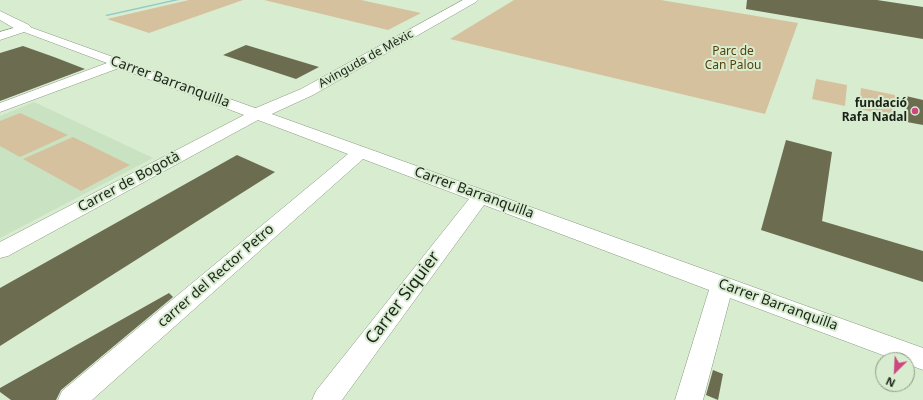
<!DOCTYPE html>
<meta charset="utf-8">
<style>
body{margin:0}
#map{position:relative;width:923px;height:400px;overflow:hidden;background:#d8ecd0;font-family:"Noto Sans",sans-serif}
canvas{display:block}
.north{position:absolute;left:875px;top:352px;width:40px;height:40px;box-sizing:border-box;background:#d8ecd0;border:1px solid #8c9c86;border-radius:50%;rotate:204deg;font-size:11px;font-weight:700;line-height:16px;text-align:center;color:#1b2318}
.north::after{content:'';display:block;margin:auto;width:14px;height:18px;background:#ce4580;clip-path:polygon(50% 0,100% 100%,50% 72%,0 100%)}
</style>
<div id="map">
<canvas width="923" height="400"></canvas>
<div class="north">N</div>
</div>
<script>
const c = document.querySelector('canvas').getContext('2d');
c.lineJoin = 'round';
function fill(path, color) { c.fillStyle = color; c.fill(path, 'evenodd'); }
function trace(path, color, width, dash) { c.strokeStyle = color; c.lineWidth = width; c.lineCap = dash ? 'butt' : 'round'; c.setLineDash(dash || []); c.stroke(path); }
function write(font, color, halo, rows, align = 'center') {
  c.font = font + ' "Noto Sans",sans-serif'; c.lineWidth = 4; c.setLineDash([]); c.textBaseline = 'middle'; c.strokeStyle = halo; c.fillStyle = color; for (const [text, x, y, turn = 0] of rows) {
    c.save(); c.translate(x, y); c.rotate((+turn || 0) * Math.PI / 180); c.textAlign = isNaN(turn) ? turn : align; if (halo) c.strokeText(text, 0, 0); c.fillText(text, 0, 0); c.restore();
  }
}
const built = new Path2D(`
 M34 102 153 158 0 238V116Z`);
const green = new Path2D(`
 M189 0H243L149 33 107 19Z
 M264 0H361L421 13 388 30Z
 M514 0H661L798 23 765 114 450 39Z
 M816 79 847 85 845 106 812 99Z
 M861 88 895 95V117L859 109Z
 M20 113 68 135 20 157 0 146V121Z
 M73 137 130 165 81 191 23 159Z`);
const stream = new Path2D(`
 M173 0H179L107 16 105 15Z`);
const building = new Path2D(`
 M747 0H877L923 7V39L746 9Z
 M246 45 319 67 296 79 223 55Z
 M23 46 54 57 85 69 0 101V53Z
 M906 96 923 100V125L907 122Z
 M786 140 832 152 822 221 923 251V282L761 230Z
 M237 155 275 172 0 346V288Z
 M169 293 173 297 61 390 56 400H11L0 392V388Z
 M713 370 723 374 718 400 706 395Z`);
const street = new Path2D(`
 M24 25 923 348V370L907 364V360H896L730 298 703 400H675L709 290 484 205 342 400H312L316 391 469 199 363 159 92 400H58L62 391 348 154 258 120 8 256 0 258V242L244 115 119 68 0 112V103L107 63 24 32 0 40V32Z`);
const secondary = new Path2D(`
 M463 0H478L476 2 313 95 263 118 257 119 251 118 248 114 251 110 301 89Z`);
const highway = new Path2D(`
 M0 11 29 25 31 28 29 31H19L0 20Z`);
const markers = [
 [915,111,4,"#ce4580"]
];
const farParknames = [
 ["Parc de",733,52],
 ["Can Palou",733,66]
];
const farStreetnames = [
 ["Avinguda de Mèxic",366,59,-29]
];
const farPoinames = [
 ["fundació",907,104],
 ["Rafa Nadal",907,118]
];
const streetNames = [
 ["Carrer Barranquilla",170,82,20],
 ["Carrer de Bogotà",129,182,-28],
 ["Carrer Barranquilla",474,193,20],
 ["carrer del Rector Petro",216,276,-41],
 ["Carrer Barranquilla",778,305,20]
];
const nearStreetnames = [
 ["Carrer Siquier",403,298,-53]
];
fill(built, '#c9e2c1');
fill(green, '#d6c19e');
fill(stream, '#8ecac7');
fill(building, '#6c6d50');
trace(street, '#87997f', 1);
trace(secondary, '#87997f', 1);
trace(highway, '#87997f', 1);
fill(street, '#fff');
fill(secondary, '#fff');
fill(highway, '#fff');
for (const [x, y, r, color] of markers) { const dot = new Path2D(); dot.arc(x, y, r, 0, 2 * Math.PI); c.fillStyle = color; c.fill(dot); trace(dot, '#d8ecd0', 1.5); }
write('12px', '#573f0b', '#d8ecd0', farParknames);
write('12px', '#1b2318', '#d8ecd0', farStreetnames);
write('bold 12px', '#1b2318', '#d8ecd0', farPoinames, 'right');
write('14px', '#1b2318', '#d8ecd0', streetNames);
write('17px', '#1b2318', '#d8ecd0', nearStreetnames);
</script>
